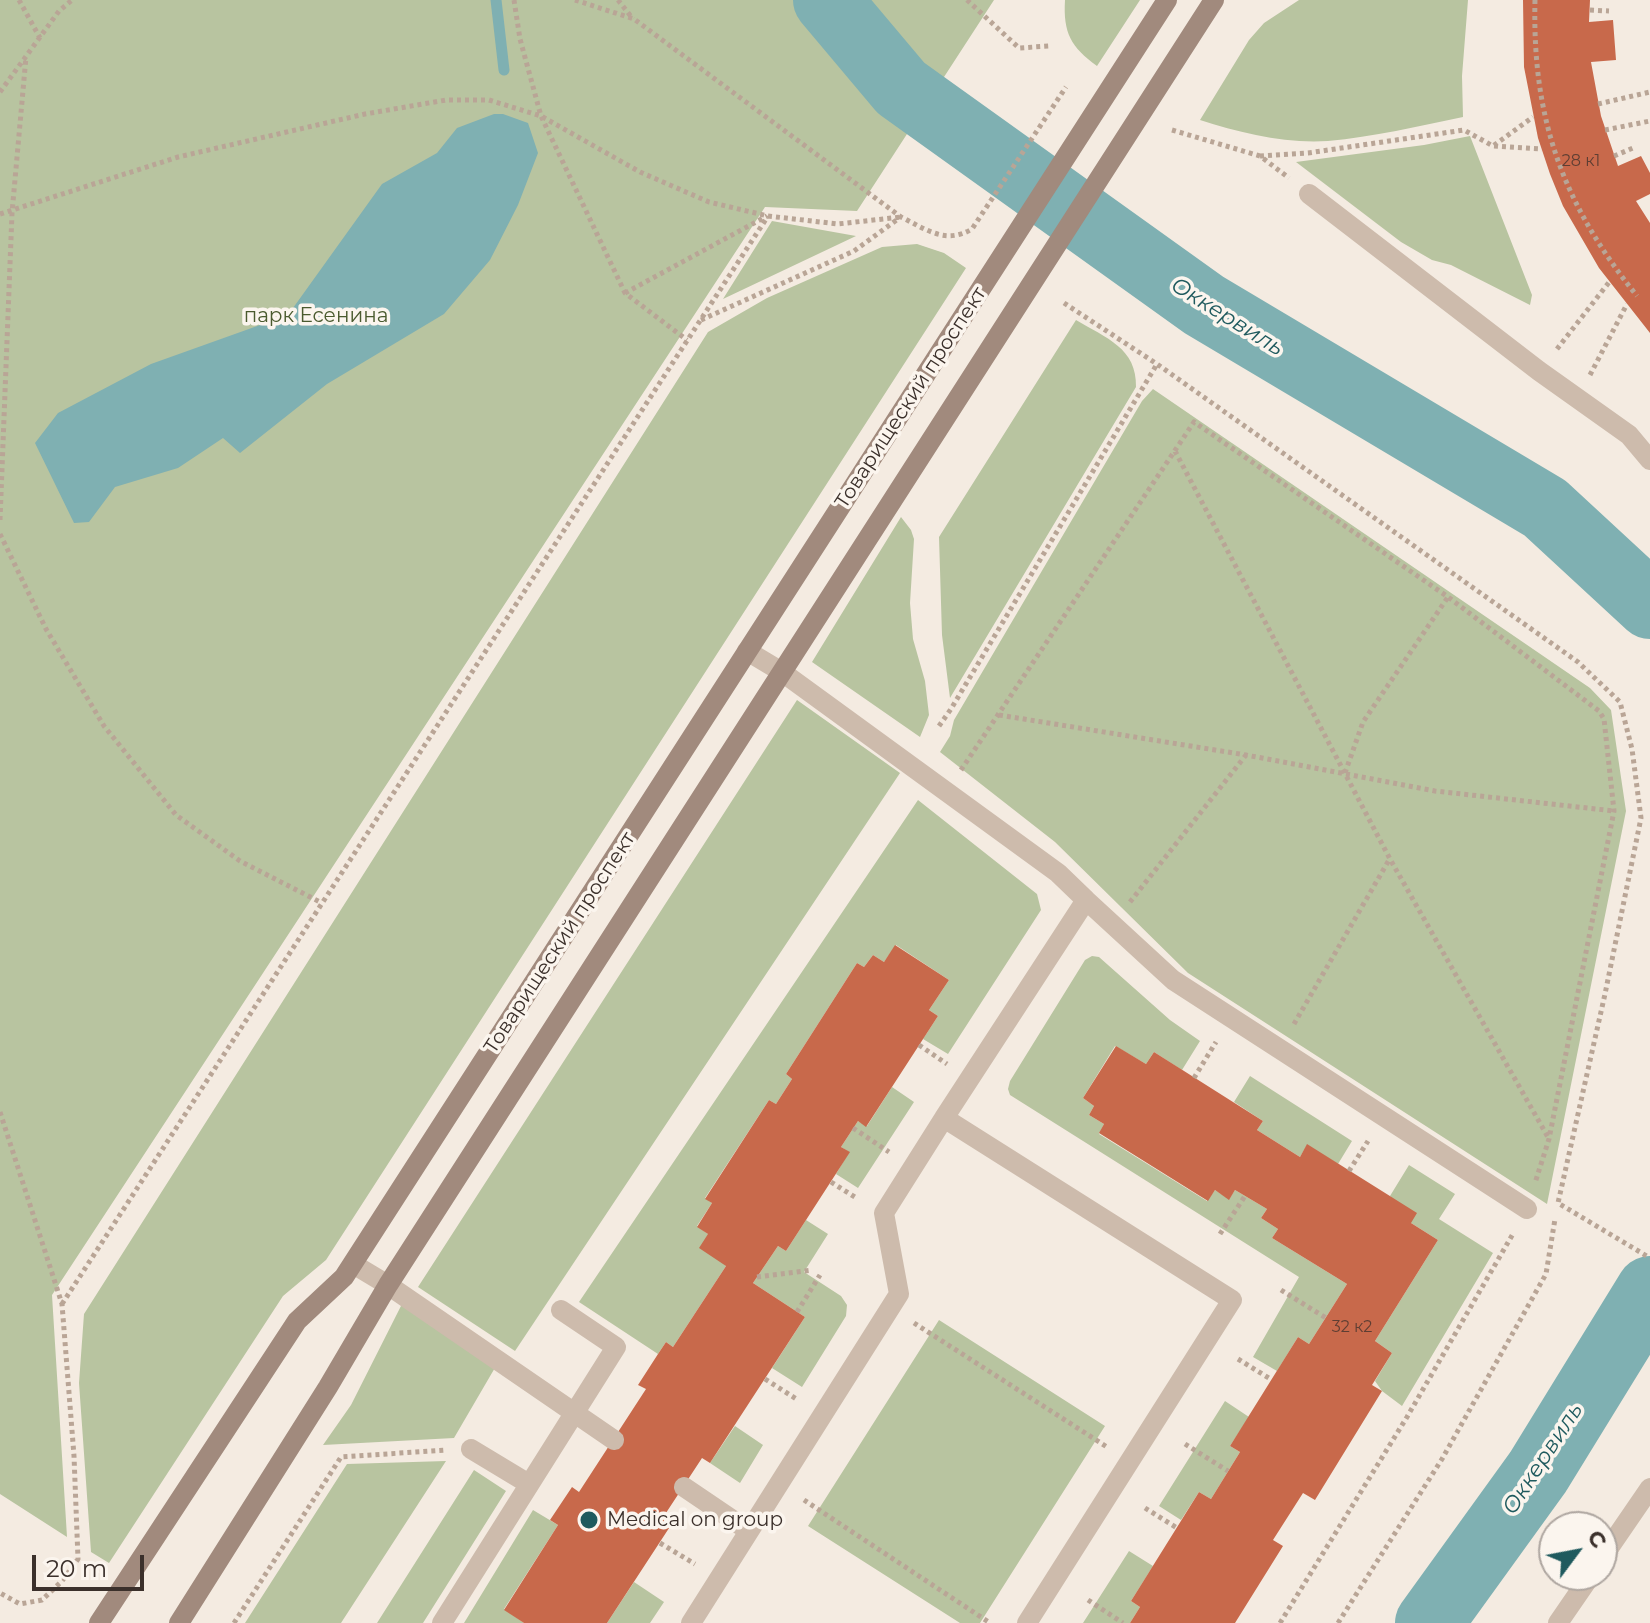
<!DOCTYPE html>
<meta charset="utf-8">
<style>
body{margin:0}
#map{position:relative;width:1650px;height:1623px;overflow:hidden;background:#f4ebe1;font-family:Montserrat,sans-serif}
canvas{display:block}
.north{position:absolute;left:1538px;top:1511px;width:80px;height:80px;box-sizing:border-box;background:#fbf5ee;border:2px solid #aea6a0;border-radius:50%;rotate:58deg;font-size:22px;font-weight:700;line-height:32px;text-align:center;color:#3b302b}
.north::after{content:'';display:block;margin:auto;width:28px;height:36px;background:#1f5a5e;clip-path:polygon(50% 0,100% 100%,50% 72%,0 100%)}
.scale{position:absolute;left:32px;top:1555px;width:112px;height:36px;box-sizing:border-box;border:4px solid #3b302b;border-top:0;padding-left:10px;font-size:24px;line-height:28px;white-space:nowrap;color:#3b302b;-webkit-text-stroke:6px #fbf5ee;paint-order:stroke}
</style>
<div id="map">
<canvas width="1650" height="1623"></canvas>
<div class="north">С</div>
<div class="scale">20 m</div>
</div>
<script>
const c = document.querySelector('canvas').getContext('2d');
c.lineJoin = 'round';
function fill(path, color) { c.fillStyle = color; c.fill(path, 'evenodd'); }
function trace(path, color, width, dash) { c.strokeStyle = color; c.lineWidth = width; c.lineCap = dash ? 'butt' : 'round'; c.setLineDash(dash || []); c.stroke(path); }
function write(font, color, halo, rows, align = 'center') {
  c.font = font + ' Montserrat,sans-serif'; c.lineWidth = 7; c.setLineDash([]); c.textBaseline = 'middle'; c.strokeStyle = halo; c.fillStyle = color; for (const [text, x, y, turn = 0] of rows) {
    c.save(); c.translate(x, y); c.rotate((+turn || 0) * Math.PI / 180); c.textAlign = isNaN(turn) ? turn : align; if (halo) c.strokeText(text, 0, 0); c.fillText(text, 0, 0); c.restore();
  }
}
const green = new Path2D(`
 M0 0H994L857 211 765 207 52 1295 67 1537 0 1494Z
 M1065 0H1140L1097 66C1071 47 1063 33 1065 0Z
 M1299 0H1468L1462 76 1463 117C1419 126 1373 137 1328 141 1286 144 1240 133 1200 120L1249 40 1264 23Z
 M1470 136 1532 295 1530 305 1451 265 1432 260 1401 242 1296 162 1424 145Z
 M772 221 856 236 723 299Z
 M917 244 944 253 966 268 326 1260 283 1296 109 1563 91 1552 79 1383 84 1314 708 332 767 298 882 247Z
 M1076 320C1106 338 1137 348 1136 387L950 698 942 635 939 537Z
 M1153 389 1590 688 1611 710 1626 811 1547 1204 1188 973 1055 842 940 752 950 736 954 720 1142 401Z
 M901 517 911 530 914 539 910 603 913 639 925 681 929 715 920 737 812 662Z
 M797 700 900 773 515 1351 418 1287Z
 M918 800 1037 894 1041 910 948 1054 923 1039 938 1016 929 1010 949 980 896 945 884 962 873 955 864 967 857 963 786 1074 792 1079 776 1104 769 1100 705 1198 712 1203 697 1226 708 1234 726 1266 673 1347 666 1342 658 1354 579 1302Z
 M1092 956 1099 957 1170 1020 1200 1041 1182 1070 1154 1052 1146 1064 1115 1046 1083 1098 1094 1106 1089 1115 1104 1124 1099 1134 1207 1201 1215 1190 1229 1199 1235 1190 1267 1209 1261 1218 1278 1229 1272 1238 1347 1284 1309 1344 1298 1337 1277 1371 1253 1357 1299 1277 1010 1095 1008 1089 1010 1081 1085 960Z
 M1250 1076 1352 1141 1338 1164 1307 1145 1300 1157 1257 1130 1263 1121 1234 1102Z
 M892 1087 914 1102 858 1188 836 1174 849 1152 841 1147 858 1121 867 1126Z
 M1409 1165 1455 1194 1439 1219 1493 1253 1402 1406 1382 1391 1375 1381 1392 1353 1375 1341 1438 1240 1411 1223 1390 1196Z
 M806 1220 828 1234 804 1272 841 1296 847 1305 846 1316 802 1387 772 1368 805 1317 753 1283 778 1246 786 1251Z
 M403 1302 496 1366 454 1438 323 1445 351 1405Z
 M939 1320 1105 1426 980 1623H960L808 1526Z
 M1225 1401 1249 1417 1230 1446 1240 1452 1211 1499 1199 1492 1181 1520 1159 1506Z
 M735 1426 763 1445 740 1483 710 1463Z
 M446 1461 341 1623H245L347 1464Z
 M474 1470 506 1491 423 1623H377Z
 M533 1510 558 1525 504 1609 524 1623H464Z
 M1129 1551 1153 1566 1131 1601 1140 1607 1130 1623H1083Z
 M634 1582 664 1602 650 1623H607Z`);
const water = new Path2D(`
 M494 114H503L528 123 538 153 518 205 490 260 444 314 327 384 240 453 223 438 178 468 115 487 89 522 74 523 35 443 58 413 151 364 288 315 382 184 437 153 457 128Z`);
const stream = new Path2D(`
 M496 0 504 70`);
const river = new Path2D(`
 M827 0 901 88 1204 305 1545 508 1650 605
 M1429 1623 1538 1472 1650 1290`);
const building = new Path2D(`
 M1523 0H1590L1589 22 1613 20 1616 60 1591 62 1601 116 1618 166 1641 156 1650 173V194L1636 201 1650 223V333L1599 268 1563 206 1550 174 1538 138 1524 67Z
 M895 945 949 980 929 1010 938 1016 866 1127 858 1121 841 1147 850 1152 786 1251 778 1246 753 1283 805 1317 710 1463 702 1458 664 1516 673 1522 607 1623H524L504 1610 558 1525 550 1520 572 1487 579 1492 646 1389 638 1385 658 1354 666 1342 673 1347 726 1266 699 1248 708 1234 697 1227 712 1203 705 1199 769 1100 776 1104 792 1079 786 1074 857 963 864 967 873 955 884 962Z
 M1116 1046 1146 1064 1154 1052 1263 1121 1257 1130 1300 1157 1307 1144 1417 1213 1411 1223 1438 1240 1375 1341 1392 1353 1372 1385 1382 1391 1315 1500 1303 1493 1273 1540 1283 1546 1235 1623H1130L1140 1607 1131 1601 1199 1492 1211 1499 1240 1452 1230 1446 1298 1337 1309 1344 1347 1284 1272 1238 1278 1229 1261 1218 1267 1209 1235 1190 1229 1200 1215 1190 1208 1201 1099 1133 1104 1124 1089 1115 1094 1106 1083 1098Z`);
const path = new Path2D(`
 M19 0 40 38
 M514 0 520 39 541 116 625 293 687 340
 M575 0 634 19 901 217C926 229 945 245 972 229L1066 87
 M618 0 633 19
 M967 0 1019 48 1049 46
 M1535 0C1532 119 1563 204 1637 296
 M1590 10 1609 11
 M0 92 59 11 72 0
 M1598 104 1650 92
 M1172 130 1260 156 1289 178
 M1605 130 1650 121
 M1494 146 1542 149
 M1260 156 1308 153 1464 130 1493 146 1533 117
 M1614 156 1633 148
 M0 214 178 157 365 114 446 100H489L541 116 640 172 709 202 768 216 838 224 901 217
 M625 293 767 216
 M1064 303 1157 364 1578 662 1620 702 1632 749 1641 818 1605 994 1558 1203 1650 1258
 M701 320 854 251 898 219
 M1557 349 1610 281
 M1590 375 1627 304
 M1175 451 1390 859 1549 1139
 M0 520 12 213 26 57
 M0 534 46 629 104 726 176 815 240 861 322 903
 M999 715 1246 755 1435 791 1614 811
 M939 726 951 709 1157 364
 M961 770 1194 422 1448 597 1599 711 1604 719 1614 811 1549 1139 1535 1183
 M1345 773 1363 722 1448 597
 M1130 902 1246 755
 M1294 1024 1389 860
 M919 1045 947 1064
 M1194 1078 1216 1042
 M0 1112 62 1304 74 1456 78 1559 62 1581 42 1600 20 1604 0 1593
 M853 1128 889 1152
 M1349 1171 1368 1141
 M831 1182 858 1199
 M1220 1234 1245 1196
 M757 1277 812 1270
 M1281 1290 1326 1318
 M62 1304 768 216
 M797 1312 820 1275
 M914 1323 1107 1447
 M1238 1359 1272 1380
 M765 1379 798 1400
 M1185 1444 1228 1471
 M804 1500 990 1623
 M1145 1508 1177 1528
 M660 1543 695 1564
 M1088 1600 1123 1623
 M234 1623 341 1457 446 1450
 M1280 1623 1407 1417 1514 1232
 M1338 1623 1442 1459 1546 1274 1555 1219`);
const lane = new Path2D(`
 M1309 194 1539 371 1629 435 1650 460
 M747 651 782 672 1058 873 1086 900 944 1118 1232 1300 1027 1623
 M1086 900 1173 980 1527 1209
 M353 1264 388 1285 614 1440
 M471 1449 529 1484
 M684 1487 749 1531
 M1602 1558 1650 1488
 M442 1623 616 1347 561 1310
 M691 1623 899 1294 884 1213 944 1118
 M1558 1623 1591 1575`);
const secondary = new Path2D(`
 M99 1623 297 1321 344 1277 1167 0
 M179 1623 328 1387 388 1285 1214 0`);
const markers = [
 [589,1520,10,"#1f5a5e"]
];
const numberNames = [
 ["28 к1",1581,161],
 ["32 к2",1352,1327]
];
const parkNames = [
 ["парк Есенина",316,316]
];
const streetNames = [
 ["Товарищеский проспект",911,398,-57],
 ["Товарищеский проспект",560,943,-57]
];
const poiNames = [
 ["Medical on group",607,1520]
];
const waterNames = [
 ["Оккервиль",1227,317,32],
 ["Оккервиль",1543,1459,-57]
];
fill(green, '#b8c4a0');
fill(water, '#7fb0b2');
trace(stream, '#7fb0b2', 11);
trace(river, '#7fb0b2', 68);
fill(building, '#c8694b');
trace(path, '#b9a596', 5, [4, 4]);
trace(lane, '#cdbbac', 20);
trace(secondary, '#a18a7d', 20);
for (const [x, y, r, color] of markers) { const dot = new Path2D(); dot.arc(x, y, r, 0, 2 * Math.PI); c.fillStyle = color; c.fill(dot); trace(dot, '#fbf5ee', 3); }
write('16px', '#5e3e33', null, numberNames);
write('20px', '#4a5a2e', '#fbf5ee', parkNames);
write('20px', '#3b302b', '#fbf5ee', streetNames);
write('20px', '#3b302b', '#fbf5ee', poiNames, 'left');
write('italic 22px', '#1f5a5e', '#fbf5ee', waterNames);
</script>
